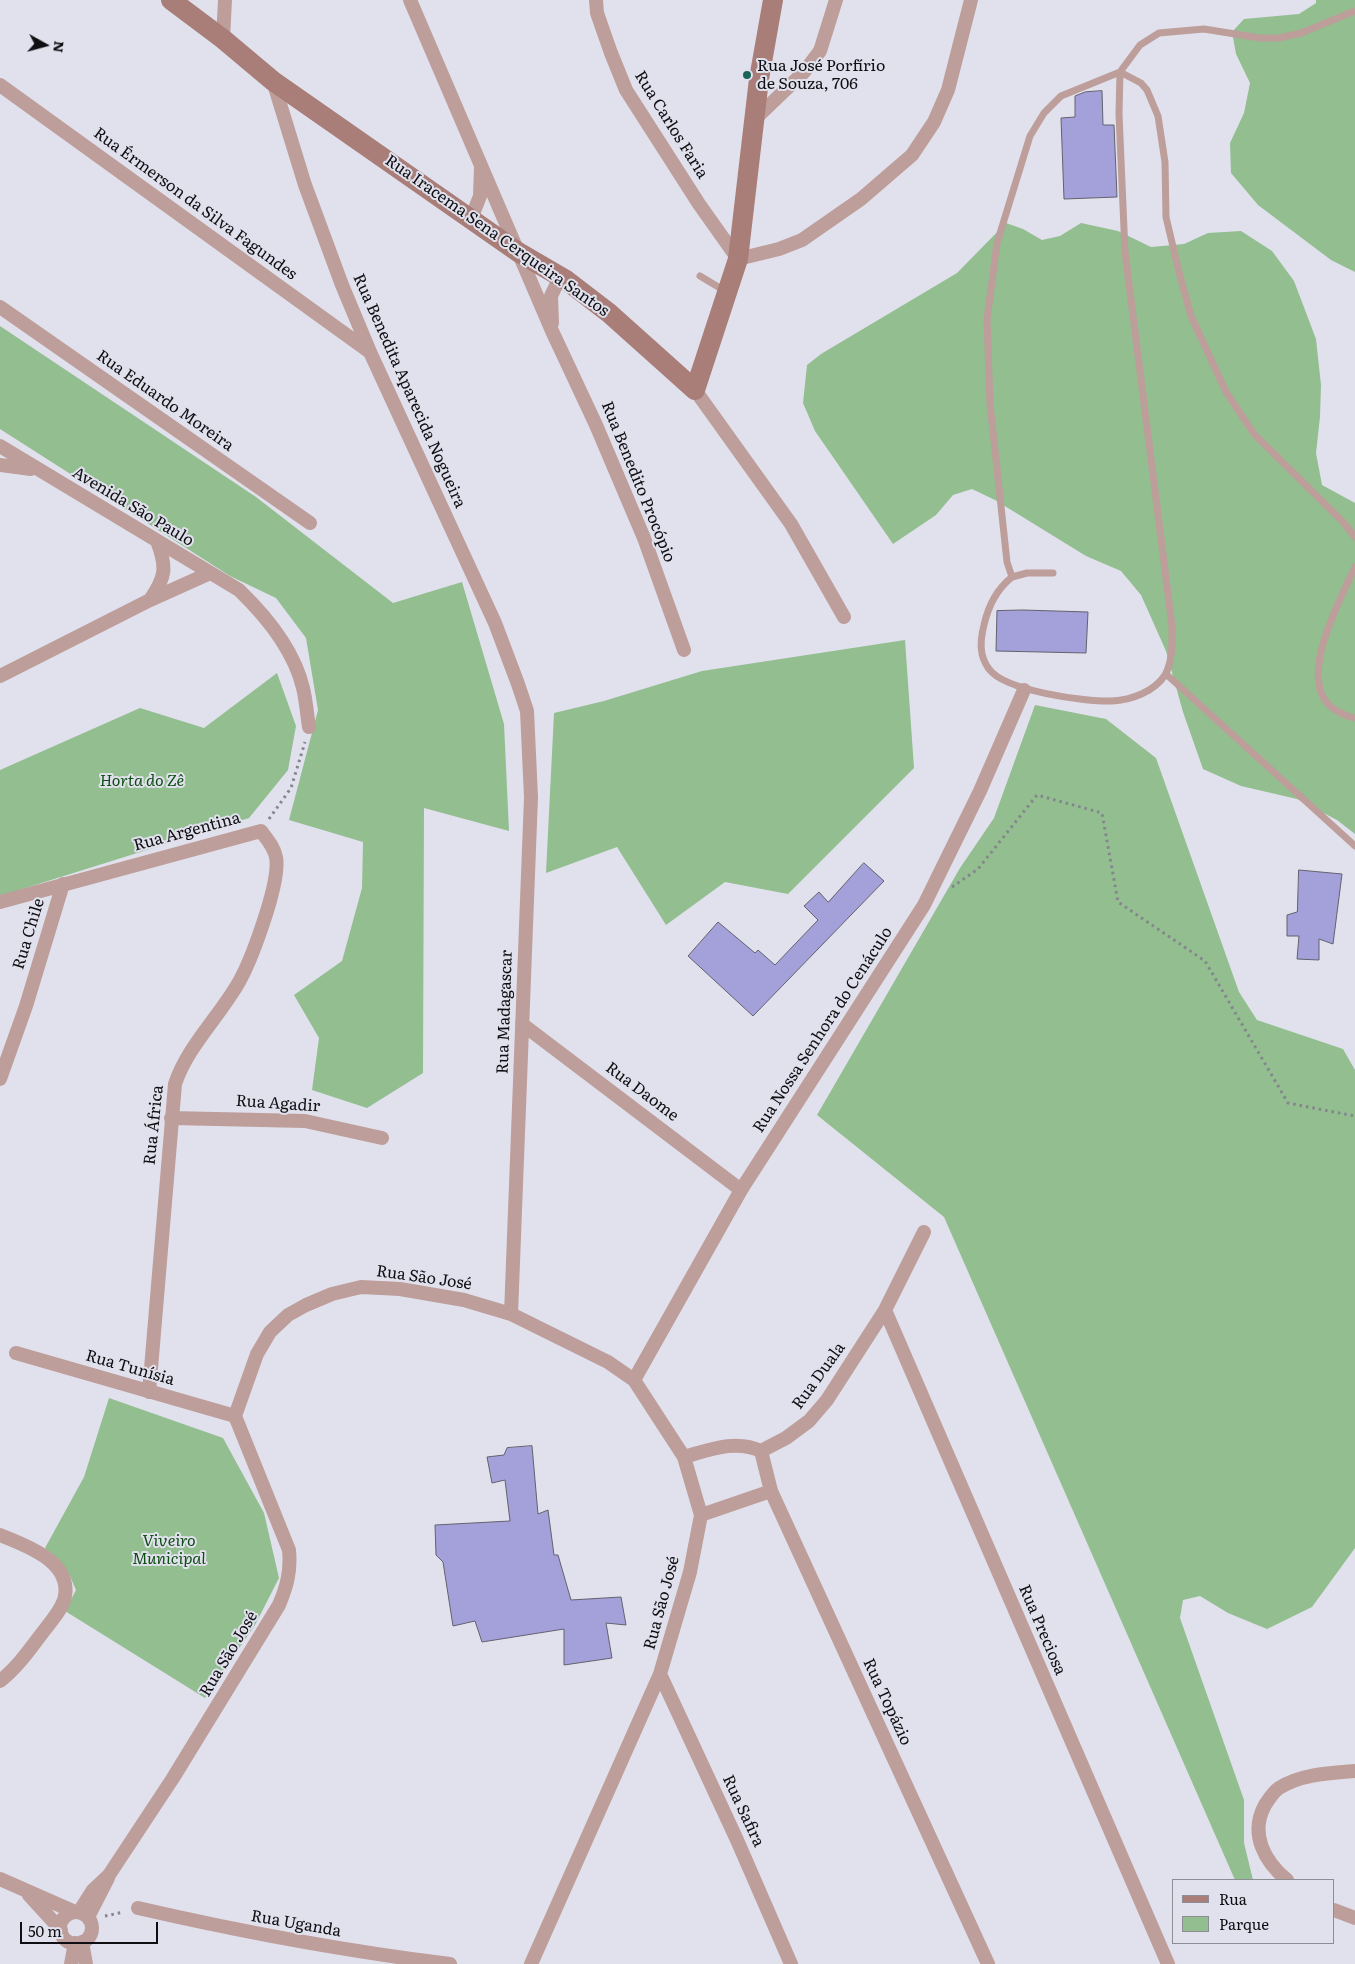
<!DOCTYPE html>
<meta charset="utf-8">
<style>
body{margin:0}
#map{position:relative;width:1355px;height:1964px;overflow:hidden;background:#e1e1ed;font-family:Literata,serif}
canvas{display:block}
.legend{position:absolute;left:1172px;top:1879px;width:162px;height:65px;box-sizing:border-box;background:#e1e1ed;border:1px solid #8d8d96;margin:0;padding:6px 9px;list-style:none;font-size:15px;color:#0f0f13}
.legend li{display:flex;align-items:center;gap:10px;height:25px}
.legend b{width:25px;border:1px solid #8d8d96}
.north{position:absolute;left:20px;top:20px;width:50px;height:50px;-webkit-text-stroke:4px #e1e1ed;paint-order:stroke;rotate:97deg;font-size:14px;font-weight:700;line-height:20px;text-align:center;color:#0f0f13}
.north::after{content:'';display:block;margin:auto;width:18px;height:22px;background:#0f0f13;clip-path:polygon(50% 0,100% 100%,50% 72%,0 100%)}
.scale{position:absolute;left:20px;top:1922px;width:138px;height:22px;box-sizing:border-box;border:2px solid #0f0f13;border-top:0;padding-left:6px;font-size:15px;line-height:18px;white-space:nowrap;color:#0f0f13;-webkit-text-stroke:4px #e1e1ed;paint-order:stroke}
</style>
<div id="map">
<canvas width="1355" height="1964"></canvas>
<ul class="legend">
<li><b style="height:6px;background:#a97d78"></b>Rua</li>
<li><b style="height:14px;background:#92be90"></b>Parque</li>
</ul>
<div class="north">N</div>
<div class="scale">50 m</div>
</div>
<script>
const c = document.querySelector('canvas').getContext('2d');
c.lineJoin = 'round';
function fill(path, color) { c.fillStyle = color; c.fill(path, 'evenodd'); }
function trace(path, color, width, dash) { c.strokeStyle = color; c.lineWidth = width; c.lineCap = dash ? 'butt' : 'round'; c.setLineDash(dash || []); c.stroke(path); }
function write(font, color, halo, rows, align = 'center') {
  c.font = font + ' Literata,serif'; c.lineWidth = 4; c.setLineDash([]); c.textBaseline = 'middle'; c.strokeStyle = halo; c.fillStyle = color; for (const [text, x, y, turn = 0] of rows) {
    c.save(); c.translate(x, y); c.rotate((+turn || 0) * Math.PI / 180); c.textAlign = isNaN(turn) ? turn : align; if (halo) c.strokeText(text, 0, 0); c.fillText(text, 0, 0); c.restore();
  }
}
const green = new Path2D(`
 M1316 0H1355V272L1331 260 1258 205 1231 173 1230 143 1244 113 1250 83 1236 54 1232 32 1244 19 1299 14 1316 3Z
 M1006 223 1023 229 1042 240 1060 236 1081 223 1118 231 1151 247 1184 244 1208 233 1241 231 1272 251 1294 281 1316 339 1321 385 1320 417 1316 453 1322 485 1355 503V834L1337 820 1297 799 1241 786 1203 769 1183 712 1166 651 1141 595 1121 571 1086 556 995 500 972 489 953 495 936 515 893 544 815 431 803 403 807 365 821 354 957 273Z
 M0 326 256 497 393 603 462 582 504 724 509 831 424 808 423 1073 367 1108 312 1090 319 1038 294 995 342 961 362 888 363 842 289 820 318 710 306 638 276 598 230 576 0 429Z
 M905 640 914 768 788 894 725 882 666 925 617 847 546 873 554 713 604 701 702 671Z
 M277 673 296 726 288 770 249 818 0 896V770L140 708 204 728Z
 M1035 705 1106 719 1156 758 1239 992 1257 1020 1343 1049 1355 1070V1548L1312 1607 1267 1629 1228 1613 1200 1596 1183 1600 1180 1618 1244 1800V1843L1253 1880H1235L944 1217 817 1115 960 868 994 818Z
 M109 1398 223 1438 264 1513 279 1578 255 1625 205 1698 65 1611 76 1590 69 1574 45 1548 84 1477Z`);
const building = new Path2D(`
 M1102 91 1103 125H1114L1117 197 1064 199 1061 118 1075 117V96L1085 92Z
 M1023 610 1088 612 1086 653 996 651 997 611Z
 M864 863 884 881 753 1016 688 956 718 922 755 953 758 950 775 965 818 920 804 906 819 892 828 902Z
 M1299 870 1342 874 1333 944 1319 939V960L1297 959 1299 936H1287V915L1297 912Z
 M532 1446 538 1514 548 1510 554 1555H558L571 1600 621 1597 626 1625 606 1623 612 1658 564 1665V1629L482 1642 475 1621 453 1626 443 1562 436 1555 435 1525 510 1521 505 1480 492 1483 487 1457 504 1455 507 1448Z`);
const path = new Path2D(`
 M269 819 291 788 305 742
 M952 887 978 869 1037 795 1102 813 1118 902 1205 961 1288 1103 1355 1116
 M105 1916 124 1912`);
const lane = new Path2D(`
 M1120 72 1061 96 1044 113 1030 136 997 243 987 319 990 404 1007 562 1012 577C997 589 988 607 984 625 980 641 979 656 989 669 1005 691 1085 702 1112 701 1131 700 1154 692 1165 675 1173 661 1172 642 1172 626L1125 252 1119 114 1120 72 1140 45 1159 33 1204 29 1260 38H1279L1301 33 1355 11
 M1120 72 1141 83 1147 90 1158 116 1165 162 1166 217 1179 272 1191 316 1226 392 1254 434 1343 522 1355 537
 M700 276 725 291
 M1355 567C1340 600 1292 686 1337 711 1343 714 1348 717 1355 718
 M1012 577 1027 573H1053
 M1166 674 1355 846`);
const street = new Path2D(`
 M410 0 552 331 596 425 644 538 684 650
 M596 0 597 13 611 53 626 90 699 204 738 259 779 249 802 240 861 199 912 155 934 122 948 90 971 0
 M223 39 225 0
 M273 81 305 185 342 285 370 352 495 623 518 684 527 711 531 797 511 1314
 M0 85 370 352
 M755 119 804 72 820 51 836 0
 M471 219 480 196 481 167
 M0 307 310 523
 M552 323 551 296 560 277
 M695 390 791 524 844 617
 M0 446 239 590C267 617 294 650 303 688 306 700 307 714 309 727
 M0 465 31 469
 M150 600C166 577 167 567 157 541
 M0 676 150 600 210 573
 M0 902 261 831C267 839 274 847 276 857 281 882 250 965 236 987 216 1020 187 1048 175 1084L149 1392
 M522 1024 741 1190
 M0 1079 26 1006 63 884
 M171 1118 305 1121 382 1138
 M885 1310 1168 1964
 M16 1353 235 1416
 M634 1380 741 1190 924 905 980 791 1024 690
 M761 1451 771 1491 988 1964
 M761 1451 786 1438 809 1421 827 1400 885 1310 924 1232
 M684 1457C709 1450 736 1439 761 1451
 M701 1515 771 1491
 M0 1535C25 1545 71 1561 65 1596 63 1609 51 1621 43 1632 30 1649 17 1668 0 1681
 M660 1674 737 1840 791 1964
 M0 1879 75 1912
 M1287 1880C1265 1862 1249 1834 1265 1805 1269 1799 1273 1792 1279 1788 1301 1774 1330 1773 1355 1771
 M29 1895 61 1930
 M138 1908C242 1932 345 1951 450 1964
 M1334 1910 1355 1918
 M79 1912 93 1890 109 1875 173 1778 279 1605C287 1586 291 1571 289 1550L235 1416 257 1354 270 1332 288 1315 306 1305 332 1294 361 1287 400 1289 464 1300 511 1314 608 1362 634 1380 684 1457 701 1515 690 1572 660 1674 531 1964
 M60 1928a16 16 0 1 1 32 0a16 16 0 1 1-32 0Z
 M88 1917 108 1878
 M82 1942 86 1964
 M71 1964 75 1943`);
const secondary = new Path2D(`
 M171 0 223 39 273 81 518 252 566 280 609 313 695 390 738 259 759 79 773 0`);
const markers = [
 [747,75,5,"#1a635a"]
];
const poiNames = [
 ["Rua José Porfírio",757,66],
 ["de Souza, 706",757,84]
];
const streetNames = [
 ["Rua Carlos Faria",671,125,58],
 ["Rua Érmerson da Silva Fagundes",195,204,36],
 ["Rua Iracema Sena Cerqueira Santos",497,236,35],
 ["Rua Benedita Aparecida Nogueira",409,391,66],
 ["Rua Eduardo Moreira",165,401,35],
 ["Rua Benedito Procópio",638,482,68],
 ["Avenida São Paulo",133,507,31],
 ["Rua Argentina",187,832,-15],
 ["Rua Chile",29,934,-73],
 ["Rua Madagascar",505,1012,-88],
 ["Rua Nossa Senhora do Cenáculo",823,1030,-57],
 ["Rua Daome",642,1092,37],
 ["Rua Agadir",278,1104,4],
 ["Rua África",154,1125,-84],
 ["Rua São José",424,1278,8],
 ["Rua Tunísia",130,1368,16],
 ["Rua Duala",819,1376,-54],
 ["Rua São José",662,1603,-75],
 ["Rua Preciosa",1042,1630,67],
 ["Rua São José",229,1654,-59],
 ["Rua Topázio",887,1702,65],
 ["Rua Safira",743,1811,65],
 ["Rua Uganda",296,1924,10]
];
const parkNames = [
 ["Horta do Zê",142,781],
 ["Viveiro",169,1541],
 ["Municipal",169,1559]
];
fill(green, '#92be90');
fill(building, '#a3a0da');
trace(building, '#62616c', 1);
trace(path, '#85858d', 3, [2.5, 4]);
trace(lane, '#bd9e9b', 7);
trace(street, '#bd9e9b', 14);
trace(secondary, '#a97d78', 20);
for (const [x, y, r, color] of markers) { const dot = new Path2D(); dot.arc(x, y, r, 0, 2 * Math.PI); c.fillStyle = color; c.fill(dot); trace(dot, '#e1e1ed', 2); }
write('16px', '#0f0f13', '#e1e1ed', poiNames, 'left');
write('16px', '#0f0f13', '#e1e1ed', streetNames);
write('italic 16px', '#0c4e11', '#e1e1ed', parkNames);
</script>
